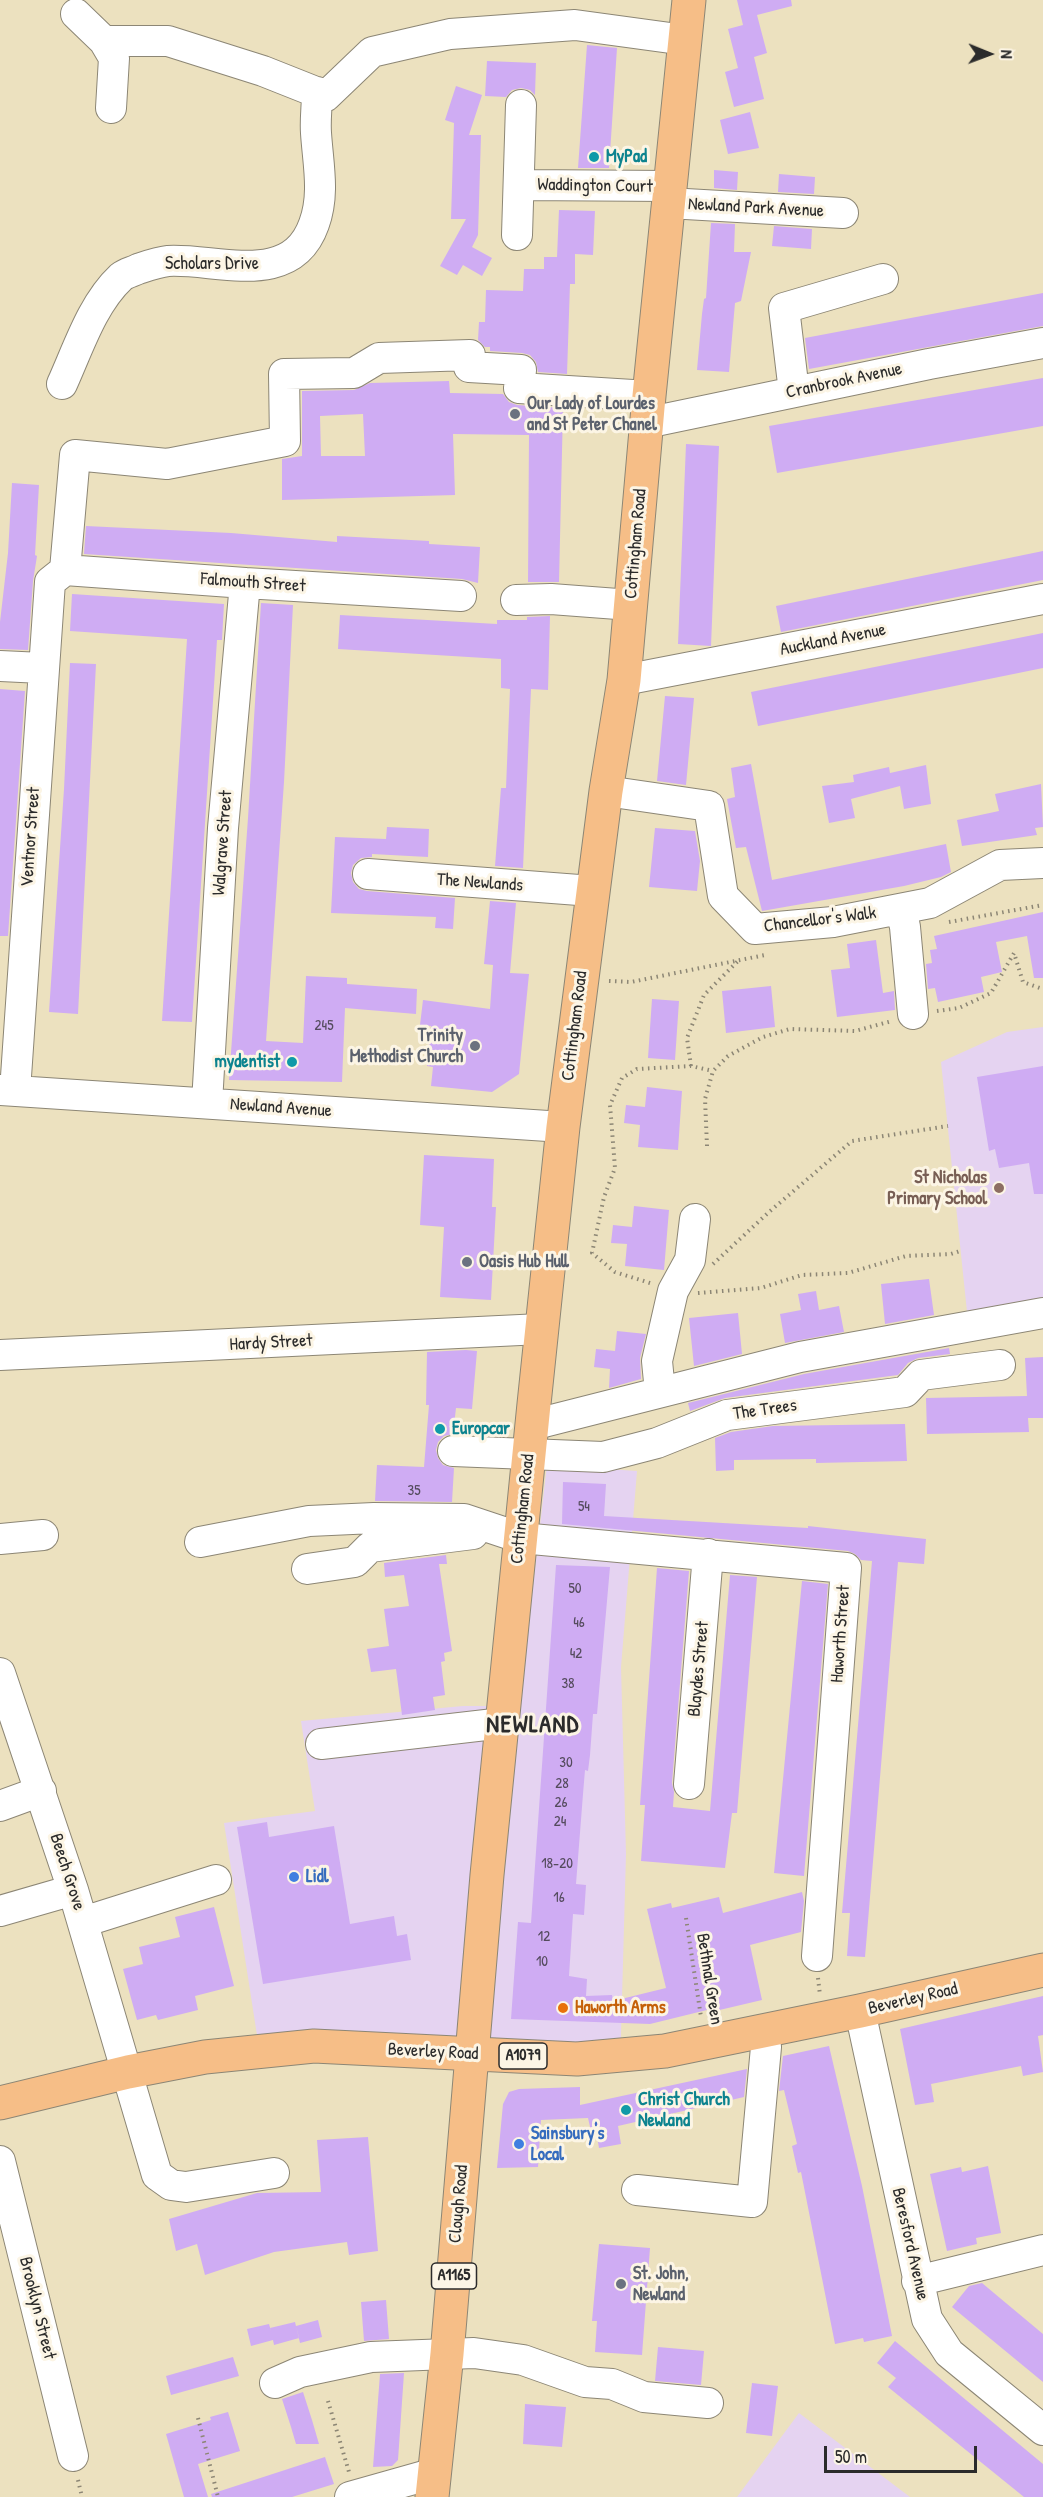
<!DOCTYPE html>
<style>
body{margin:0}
#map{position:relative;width:1043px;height:2497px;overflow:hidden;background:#ece1bf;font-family:"Patrick Hand",sans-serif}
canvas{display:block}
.north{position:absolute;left:959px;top:24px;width:60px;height:60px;-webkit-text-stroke:4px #fcf5e5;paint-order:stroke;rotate:91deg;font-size:16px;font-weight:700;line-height:24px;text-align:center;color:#2b2b2b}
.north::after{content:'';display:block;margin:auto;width:21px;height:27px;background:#2b2b2b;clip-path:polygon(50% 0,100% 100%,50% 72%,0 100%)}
.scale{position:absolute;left:824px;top:2446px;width:153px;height:27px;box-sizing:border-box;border:3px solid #2b2b2b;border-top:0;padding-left:8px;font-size:18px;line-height:21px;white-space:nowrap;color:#2b2b2b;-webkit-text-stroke:4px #fcf5e5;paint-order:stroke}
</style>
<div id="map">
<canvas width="1043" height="2497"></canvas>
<div class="north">N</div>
<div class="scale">50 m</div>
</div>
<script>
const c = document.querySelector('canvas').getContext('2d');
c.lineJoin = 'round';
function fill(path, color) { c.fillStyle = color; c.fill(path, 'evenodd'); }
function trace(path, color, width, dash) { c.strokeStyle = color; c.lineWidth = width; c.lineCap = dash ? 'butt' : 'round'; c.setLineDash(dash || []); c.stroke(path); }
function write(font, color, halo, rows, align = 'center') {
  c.font = font + ' "Patrick Hand",sans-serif'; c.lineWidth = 6; c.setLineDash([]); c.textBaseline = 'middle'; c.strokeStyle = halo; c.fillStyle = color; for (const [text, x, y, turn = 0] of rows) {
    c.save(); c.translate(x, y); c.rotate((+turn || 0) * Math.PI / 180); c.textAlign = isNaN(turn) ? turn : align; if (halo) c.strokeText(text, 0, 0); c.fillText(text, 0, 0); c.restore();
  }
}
const built = new Path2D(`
 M1043 1027V1322L969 1331 941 1062 1007 1032Z
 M547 1465 637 1471 621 1667 626 1854 620 2070 261 2061 224 1823 315 1811 301 1721 463 1706H519Z
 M799 2413 910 2497H737Z`);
const building = new Path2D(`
 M737 0H791L792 6 757 15 767 53 754 57 764 99 734 107 725 72 738 68 728 29 743 25Z
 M587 45 617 48 609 168H578Z
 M487 61 536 63 535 95 530 90 521 88 512 90 506 97 485 96Z
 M456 86 482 95 469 135H481L478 235 472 247 492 258 482 276 463 265 457 275 440 266 466 219H451L454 123 445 120Z
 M750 112 759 148 728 154 720 120Z
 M714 170 738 172 737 190 714 188Z
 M779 174 815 177 814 194 778 192Z
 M559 210 595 211 593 255 575 254V284H570L567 374 538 372 536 362 530 355 522 353 490 351V347H485L478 340 479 322H485L486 290 523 291 524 269H544V257H557Z
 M711 223 735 224 734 252H751L741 301 735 303 729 372 697 370 702 314 704 299 706 298Z
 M774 226 812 229 811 249 772 246Z
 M1043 293V326L809 369 805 338Z
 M1043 378V426L777 473 769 426Z
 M449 381 450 393 503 394 509 402 517 405 563 408 559 582H528L529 435 453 434 455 495 282 500V459L302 456V391L354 390 370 383ZM363 414 365 456H321L320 416Z
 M686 444 719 446 711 646 678 644Z
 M12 483 39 485 35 555 37 556 33 581 28 650 0 649V622L8 553Z
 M86 526 231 533 337 542V536L429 541V544L480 547 478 583 462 579 84 554Z
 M1043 551V580L781 632 776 606Z
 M72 594 224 604 222 640H217L192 1022 162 1021 187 639 70 631Z
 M261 603 293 605 284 782 266 1041 303 1043 306 976 347 978V984L417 989 416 1014 345 1008 342 1082 229 1080 248 818Z
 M340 615 497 624V620H527V617L550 616 548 690 531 689 523 868 495 866 501 788H506L510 689 501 688V659L338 649Z
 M1043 633V668L758 726 751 692Z
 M70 663 96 664 78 1014 49 1012 64 789Z
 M0 689 25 691 8 936H0Z
 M665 696 694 698 686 785 657 781Z
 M751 764 772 880 946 844 951 872 941 877 904 886 762 911 746 847 736 848 727 799 735 797 731 768Z
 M926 765 931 804 904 809 900 786 851 799 855 818 829 823 822 786 854 782 853 775 889 767 890 773Z
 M1041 784 1043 827 1035 828 1037 835 962 846 957 820 999 811 995 794Z
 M387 827 429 829 428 857 372 854V857L361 858 353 865 351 873 353 882 359 889 367 891 455 898 453 929 435 928 436 917 331 913 335 837 386 839Z
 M655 828 695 831 700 861 697 891 649 887Z
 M490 901 516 903 510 973 529 974 519 1074 492 1092 431 1086 433 1067 427 1066 431 1026 420 1025 423 1000 490 1009 493 965 484 964Z
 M1043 912V978H1034L1027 936 996 942 1002 972 981 977 984 992 938 1002 935 988 928 989 926 964 932 963 930 950 937 949 934 936Z
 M876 940 883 993 894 991 895 1010 837 1017 831 970 850 968 847 944Z
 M771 986 775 1027 726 1033 722 991Z
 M652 999 679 1001 675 1060 648 1058Z
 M1043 1066V1194H1034L1029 1163 999 1168 995 1149 989 1151 977 1077Z
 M647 1087 682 1091 678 1150 638 1147 640 1125 624 1123 626 1105 645 1107Z
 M424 1155 494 1159 492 1207H496L491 1300 440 1297 444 1227 420 1225Z
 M634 1206 669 1210 664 1270 625 1266 627 1244 611 1243 613 1225 632 1227Z
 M929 1279 934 1315 885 1324 881 1284Z
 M816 1291 819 1310 839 1306 844 1332 785 1343 780 1314 801 1310 798 1294Z
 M738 1313 742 1354 694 1366 689 1318Z
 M617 1331 646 1334 640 1358 641 1379 609 1388 610 1369 594 1367 596 1349 615 1351Z
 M949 1348 950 1354 918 1358 908 1363 898 1375 725 1398 690 1411 688 1403 804 1374Z
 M466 1350 477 1351 472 1409 456 1408 453 1434 444 1436 438 1442 436 1450 438 1458 443 1465 454 1468 452 1502 375 1501 377 1465 424 1467 429 1405H426L427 1352Z
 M1043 1357V1418H1028L1029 1432 927 1434 926 1398 1027 1396 1025 1358Z
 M905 1424 907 1461 816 1463V1459L734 1460V1470L716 1471 715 1438 731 1432 773 1426Z
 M563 1482 606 1484 604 1516 808 1528V1526L926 1539 924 1564 898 1562 865 1957 847 1956 850 1913H842L872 1561 861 1560 855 1554 848 1551 562 1524Z
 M446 1555 447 1564H439L452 1651 444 1653 445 1661 441 1662 445 1695 433 1697 435 1710 402 1715 396 1669 371 1672 367 1649 389 1646 384 1609 409 1606 404 1575 385 1577 384 1563Z
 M556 1565 610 1567 597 1714H593L590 1755 588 1771 585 1770 583 1794 576 1884 586 1885 584 1915 573 1914 569 1976 587 1979 586 1996 612 1995 613 2001 666 1988 647 1909 671 1903 672 1908 719 1897 723 1913 802 1892 804 1901 801 1932 750 1945 762 2000 711 2012V2009L650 2024 511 2019 518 1922 531 1923Z
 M657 1568 689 1571 672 1783 674 1792 673 1807 710 1811 730 1575 757 1577 737 1813H732L725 1868 641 1861 645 1805H640Z
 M802 1581 828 1584 804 1876 774 1873Z
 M267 1822 269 1837 334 1826 350 1924 394 1916 397 1936 407 1934 411 1960 263 1984 237 1827Z
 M214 1907 234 1986 195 1996 198 2010 158 2020 156 2015 137 2020 123 1969 143 1964 139 1947 180 1937 175 1917Z
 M1043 1996V2035L1038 2036 1043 2072 1023 2076 1021 2066 931 2084 934 2102 915 2105 900 2029Z
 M829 2046 862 2186 892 2336 864 2342 863 2338 835 2344 801 2172 798 2173 792 2146 797 2144 784 2090 779 2091 783 2056Z
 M747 2069 744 2097 618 2126 621 2144 599 2148 596 2130 591 2131 588 2118 541 2120 538 2167 497 2168 503 2104 509 2092 519 2089 580 2087V2105Z
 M368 2137 378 2251 349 2255 347 2242 274 2252 205 2275 197 2244 176 2251 169 2219 257 2193 321 2192 317 2140Z
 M988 2166 1001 2233 976 2238 977 2244 947 2251 930 2174 961 2167 962 2172Z
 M599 2244 650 2248 642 2355 595 2352 597 2321H592Z
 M982 2283 1043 2334V2382L952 2307 969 2286Z
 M386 2300 389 2339 364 2341 361 2302Z
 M318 2320 322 2337 300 2343 296 2326Z
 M295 2322 299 2338 274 2345 273 2340 251 2346 247 2329 269 2324 271 2331 270 2328Z
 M895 2341 1043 2464V2497H1024L888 2387 896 2378 877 2363Z
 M658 2347 704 2351 701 2385 655 2381Z
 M233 2357 239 2376 171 2395 166 2376Z
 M404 2373 398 2460 392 2466 373 2467 380 2374Z
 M752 2383 778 2386 772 2436 746 2433Z
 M303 2392 312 2420 319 2444H296L291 2427 282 2399Z
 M525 2404 566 2407 562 2447 523 2444Z
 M228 2412 240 2451 198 2464 208 2497H184L166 2434 211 2420 210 2417Z
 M325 2457 334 2484 292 2497H212L211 2494Z`);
const path = new Path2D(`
 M949 922 1043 905
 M609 981 631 982 765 955
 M937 1011 959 1008 991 993 1014 953 1023 982 1043 989
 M691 1066 687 1038 704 995 738 961
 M707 1146 705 1099 713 1071 728 1056 763 1037 790 1029 855 1031 892 1021
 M713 1264 769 1212 852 1141 948 1126
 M650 1283 615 1272 592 1253 604 1197 615 1168 610 1105 622 1078 637 1069 691 1066 713 1071
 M698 1293 761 1288 802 1275 848 1273 906 1256 951 1254 960 1251
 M686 1918 701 2017
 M818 1978 820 1995
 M328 2401 349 2472
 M198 2418 218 2497
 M78 2480 82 2497`);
const minor = new Path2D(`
 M76 14 104 41 114 58 111 108
 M104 41H168L263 71 326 96 372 52 450 34 575 25 685 40
 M519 185 670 186
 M668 203 843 213
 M517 235 521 105
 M62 384C78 349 92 304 121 277 126 273 132 272 138 269 147 266 158 262 168 261 217 258 291 289 314 224 325 194 318 164 316 133 315 120 317 106 317 92
 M794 392 784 308 883 279
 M646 423 929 364 1043 343
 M65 570 75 455 167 464 285 441 284 374 354 373 379 358 470 355 469 367 521 370 519 388 649 396
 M516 600 551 599 631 605
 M0 666 42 668
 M624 680 1043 599
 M606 791 709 806 723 896 755 929 833 922 930 903 1000 865 1043 863
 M368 874 592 891
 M901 909 905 927 913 1014
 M0 1090 563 1127
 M15 1091 50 582 65 570 245 583 461 596
 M207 1103 223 828 245 583
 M0 1355 541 1329
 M660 1392 657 1361 673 1291 690 1260 695 1219
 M532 1425 800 1357 1043 1313
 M453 1451 603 1457 657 1443 727 1415 905 1392 921 1375 1000 1365
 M0 1539 43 1535
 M200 1542 309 1521 374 1518 464 1519 521 1538 846 1568 817 1956
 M307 1569 355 1562 370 1547 473 1534
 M0 1673 73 1890 157 2175 171 2185 186 2187 274 2173
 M321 1744 503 1723
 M689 1784 708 1554
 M0 1806 41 1791
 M0 1911 73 1890
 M83 1922 216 1880
 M860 2011 927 2319 949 2353 1043 2430
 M0 2161 73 2456
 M637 2190 752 2202 766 2047 764 2031
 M917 2281 1043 2250
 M275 2383 300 2372 371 2357 474 2353 523 2360 585 2382 612 2384 644 2397 708 2403
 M350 2497 435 2473`);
const major = new Path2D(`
 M0 2103 128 2072 205 2057 314 2046 577 2059 665 2051 860 2011 1043 1970
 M432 2497 447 2354 487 1875 534 1404 563 1127 606 791 624 680 649 396 689 0`);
const markers = [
 [594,157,6,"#0f9aa8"],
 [515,414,6,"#6b7280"],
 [475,1046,6,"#6b7280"],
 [292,1062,6,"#0f9aa8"],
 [999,1188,6,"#8d6e63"],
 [467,1262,6,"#6b7280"],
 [440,1429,6,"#0f9aa8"],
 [294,1877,6,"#3f7fe0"],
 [563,2008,6,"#e8710a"],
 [626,2110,6,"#0f9aa8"],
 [519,2144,6,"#3f7fe0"],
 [621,2284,6,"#6b7280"]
];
const numberNames = [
 ["245",324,1026],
 ["35",414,1491],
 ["54",584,1507],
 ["50",575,1589],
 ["46",579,1623],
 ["42",576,1654],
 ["38",568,1684],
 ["30",566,1763],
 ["28",562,1784],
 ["26",561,1803],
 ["24",560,1822],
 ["18-20",557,1864],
 ["16",559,1898],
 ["12",544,1937],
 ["10",542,1962]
];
const shields = [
 [523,2056,48],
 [454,2276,45]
];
const shieldNames = [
 ["A1079",523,2056],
 ["A1165",454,2276]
];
const cultureNames = [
 ["MyPad",606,157],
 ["mydentist",280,1062,"right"],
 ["Europcar",452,1429],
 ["Christ Church",638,2100],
 ["Newland",638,2121]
];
const streetNames = [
 ["Waddington Court",595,186,1],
 ["Newland Park Avenue",756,208,3],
 ["Scholars Drive",212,264],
 ["Cranbrook Avenue",844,381,-12],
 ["Cottingham Road",636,544,-85],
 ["Falmouth Street",253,583,4],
 ["Auckland Avenue",833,640,-11],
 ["Ventnor Street",31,837,-86],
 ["Walgrave Street",223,843,-86],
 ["The Newlands",480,883,4],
 ["Chancellor's Walk",820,920,-7],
 ["Cottingham Road",575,1026,-83],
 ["Newland Avenue",281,1108,4],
 ["Hardy Street",271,1343,-3],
 ["The Trees",765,1410,-8],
 ["Cottingham Road",523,1509,-84],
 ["Haworth Street",841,1634,-86],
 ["Blaydes Street",699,1669,-85],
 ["Beech Grove",67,1872,72],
 ["Bethnal Green",709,1979,81],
 ["Beverley Road",913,1999,-13],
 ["Beverley Road",433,2052,3],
 ["Clough Road",459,2204,-85],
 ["Beresford Avenue",910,2244,77],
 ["Brooklyn Street",37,2308,76]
];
const worshipNames = [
 ["Our Lady of Lourdes",527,404],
 ["and St Peter Chanel",527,425],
 ["Trinity",463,1036,"right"],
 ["Methodist Church",463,1057,"right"],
 ["Oasis Hub Hull",479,1262],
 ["St. John,",633,2274],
 ["Newland",633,2295]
];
const educationNames = [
 ["St Nicholas",987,1178],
 ["Primary School",987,1199]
];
const shopNames = [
 ["Lidl",306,1877],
 ["Sainsbury's",531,2134],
 ["Local",531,2155]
];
const foodNames = [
 ["Haworth Arms",575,2008]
];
const districtNames = [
 ["NEWLAND",533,1726]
];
fill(built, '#e5d3f1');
fill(building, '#cfacf3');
trace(minor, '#8c8675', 32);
trace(major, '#8c8675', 35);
trace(path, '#8c8675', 4, [1.5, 4.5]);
trace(minor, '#fff', 30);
trace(major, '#f6be87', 33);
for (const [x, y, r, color] of markers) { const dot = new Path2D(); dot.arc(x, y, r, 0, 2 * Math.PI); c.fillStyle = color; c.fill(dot); trace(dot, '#fcf5e5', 2); }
write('15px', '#544b5d', null, numberNames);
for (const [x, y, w] of shields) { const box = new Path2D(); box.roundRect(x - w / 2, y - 13, w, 26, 4.5); c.fillStyle = '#fcf5e5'; c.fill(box); trace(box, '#2b2b2b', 1.5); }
write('bold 16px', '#2b2b2b', null, shieldNames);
write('bold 18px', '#0d838f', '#fcf5e5', cultureNames, 'left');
write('18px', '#2b2b2b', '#fcf5e5', streetNames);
write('bold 18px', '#5b616d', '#fcf5e5', worshipNames, 'left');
write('bold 18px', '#785e54', '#fcf5e5', educationNames, 'right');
write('bold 18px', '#366cbe', '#fcf5e5', shopNames, 'left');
write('bold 18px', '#c56008', '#fcf5e5', foodNames, 'left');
c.letterSpacing = '1.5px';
write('bold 24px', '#2b2b2b', '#fcf5e5', districtNames);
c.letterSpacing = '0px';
</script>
